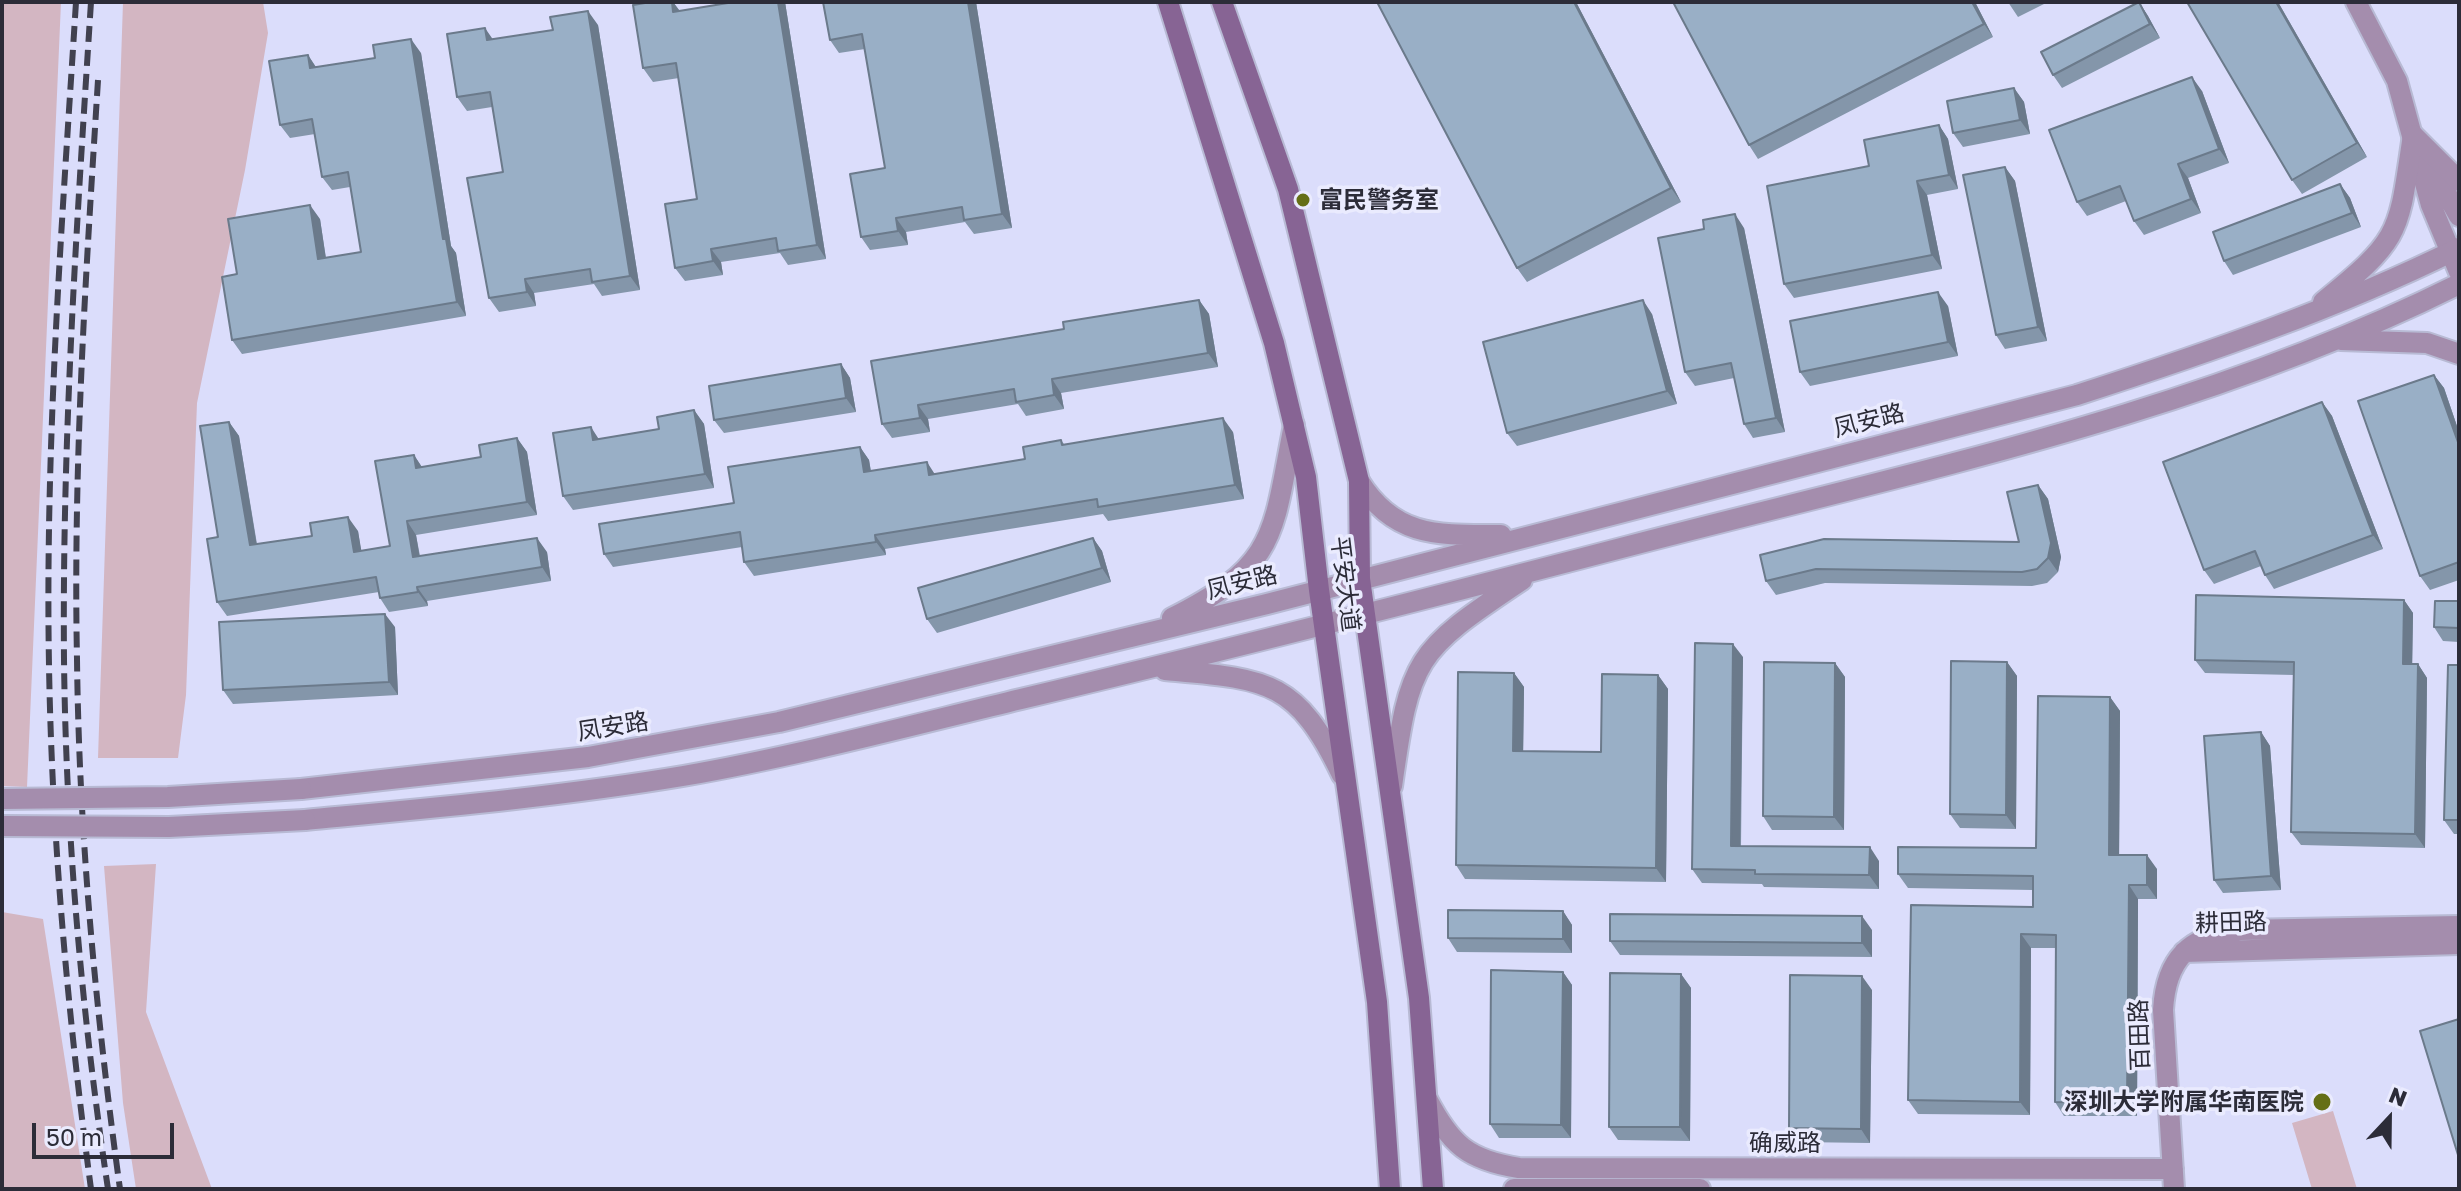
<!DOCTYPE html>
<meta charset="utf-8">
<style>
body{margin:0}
#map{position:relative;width:2461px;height:1191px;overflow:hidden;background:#dbddfb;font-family:"Golos Text",sans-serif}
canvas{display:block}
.frame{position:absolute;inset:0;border:4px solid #2c2c38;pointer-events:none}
.north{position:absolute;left:2349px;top:1079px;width:80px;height:80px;-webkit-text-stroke:6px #eaebfe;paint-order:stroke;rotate:22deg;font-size:22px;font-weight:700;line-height:32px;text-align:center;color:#2c2c38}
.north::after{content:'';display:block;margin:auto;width:28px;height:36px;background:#2c2c38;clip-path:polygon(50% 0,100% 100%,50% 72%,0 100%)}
.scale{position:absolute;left:32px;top:1123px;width:142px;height:36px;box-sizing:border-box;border:4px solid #2c2c38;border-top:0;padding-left:10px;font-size:24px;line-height:28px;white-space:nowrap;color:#2c2c38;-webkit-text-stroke:6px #eaebfe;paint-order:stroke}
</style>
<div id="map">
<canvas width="2461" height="1191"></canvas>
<div class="frame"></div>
<div class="north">N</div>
<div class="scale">50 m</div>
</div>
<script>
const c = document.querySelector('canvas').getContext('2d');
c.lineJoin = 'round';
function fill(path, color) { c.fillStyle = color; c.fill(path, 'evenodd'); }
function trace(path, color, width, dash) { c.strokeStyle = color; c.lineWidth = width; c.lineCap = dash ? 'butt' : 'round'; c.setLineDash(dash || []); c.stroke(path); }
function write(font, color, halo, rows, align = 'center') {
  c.font = font + ' "Golos Text","Noto Sans SC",sans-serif'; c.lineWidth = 7; c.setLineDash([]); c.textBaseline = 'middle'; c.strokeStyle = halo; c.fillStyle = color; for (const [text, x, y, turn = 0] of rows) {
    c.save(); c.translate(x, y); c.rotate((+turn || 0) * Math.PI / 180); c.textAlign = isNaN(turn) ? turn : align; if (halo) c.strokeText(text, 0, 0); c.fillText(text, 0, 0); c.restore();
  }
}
const green = new Path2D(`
 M2 2H61L27 787 2 786Z
 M123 2H263L268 33 245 170 197 403 186 695 178 758H98Z
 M156 864 146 1012 212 1189H136L123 1103 104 866Z
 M2 912 43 919 85 1189H2Z
 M2333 1111 2357 1189H2312L2292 1123Z`);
const minor = new Path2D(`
 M2356 2 2397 81 2431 205 2459 272
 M2423 152 2459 216
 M2184 952 2459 944
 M1427 1099C1451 1145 1468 1160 1519 1168L2173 1169
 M1514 1189H1700
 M2174 1189 2163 1010C2166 959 2189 936 2240 930L2459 926`);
const tertiary = new Path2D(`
 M2413 135 2459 181
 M2323 302C2403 237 2398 234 2413 135
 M2341 340 2427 343 2459 354
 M1359 481C1395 539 1441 535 1501 535
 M1172 618C1279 564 1272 535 1294 425
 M1165 670C1265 679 1296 678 1342 775
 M1392 786C1410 658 1414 652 1522 580
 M301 789 588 757 779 722 1267 604 2077 395C2207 353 2336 309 2459 248
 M305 820C431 808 558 797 683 776 797 756 909 726 1021 699 1224 651 1426 599 1629 546 1908 473 2199 414 2459 284`);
const secondary = new Path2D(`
 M1168 2 1274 343 1306 477 1319 590 1377 1002 1390 1189
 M1222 2 1288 189 1359 481 1360 579 1419 998 1433 1189`);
const rail = new Path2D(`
 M76 2C62 223 45 444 49 666 52 840 68 1016 91 1189
 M91 2C77 221 62 440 64 660 66 836 82 1015 108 1189
 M98 80C86 272 73 466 77 659 79 835 96 1015 120 1189`);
const tertiaryBridge = new Path2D(`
 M2 799 168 797 301 789
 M2 826 169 827 305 820`);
const wall = new Path2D(`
 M673 2 680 11 734 2H785L826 259 788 265 780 253 721 262 723 275 685 281 675 268 697 199 689 142 679 78 653 82 643 68Z
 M976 2 1012 228 974 234 965 222 906 232 908 245 870 250 861 237 885 168 865 49 839 53 830 40Z
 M1576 2 1681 202 1527 282 1517 268Z
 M1975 2 1993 37 1758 159 1749 145Z
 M2008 2H2048L2018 17Z
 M2139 2 2148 16 2160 38 2062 88 2053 75Z
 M2187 2H2278L2367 157 2302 194 2292 180Z
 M598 25 640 290 602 296 594 284 534 293 536 306 499 312 489 298 503 172 492 107 467 111 457 97 493 39Z
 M421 53 451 246 456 253 466 316 242 354 232 340 237 274 320 219 326 258 361 252 350 187 332 190 322 177 315 134 290 138 280 125 308 55 316 67Z
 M2014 88 2024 102 2030 134 1963 147 1953 133Z
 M2202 91 2229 163 2188 178 2201 213 2144 235 2134 221 2126 201 2087 216 2077 202Z
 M1939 125 1948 139 1958 189 1927 195 1942 269 1794 298 1784 284 1869 166Z
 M2005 167 2015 181 2047 341 2005 349 1996 335Z
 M2340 184 2350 198 2361 227 2233 275 2224 261Z
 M1744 228 1785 432 1753 438 1744 424 1734 378 1695 386 1685 372Z
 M1199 300 1209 314 1218 367 1061 393 1064 409 1026 416 1018 404 928 419 930 432 892 438 882 424 1064 329Z
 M1948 306 1958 356 1810 386 1800 372Z
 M1652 314 1677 404 1517 446 1507 433Z
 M841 364 850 378 856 412 724 433 714 420Z
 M2434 375 2444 388 2459 432V580L2430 590 2420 576Z
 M2322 402 2332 416 2383 549 2274 589 2265 575 2261 566 2214 584 2204 570Z
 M694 410 704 424 714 488 573 510 563 496 599 439 659 429Z
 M229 422 239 436 257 544 358 531 361 551 390 546 414 455 422 467 481 457 517 438 527 452 537 515 416 535 420 556 547 552 551 581 427 601 428 606 389 612 380 598 379 592 227 616 217 602 218 537Z
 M1233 432 1244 499 1108 521 1103 514 885 549 886 555 754 576 744 562 742 547 613 567 604 554 734 503 860 447 869 460 871 471 935 474 1025 459 1061 440 1064 444Z
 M2038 485 2048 499 2061 557 2058 572 2047 583 2032 586 1825 583 1776 595 1766 581 1760 555 2019 542Z
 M1093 538 1102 551 1111 582 937 633 927 619Z
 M2404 600 2413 613 2412 664H2418L2427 678 2425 848 2301 845 2291 832 2294 675 2205 673 2195 660Z
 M2459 601V642L2443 641 2434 627Z
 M395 627 398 695 233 704 223 690Z
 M1743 657 1741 846 1879 861V889L1764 887 1762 884 1702 883 1692 869Z
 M2007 662 2017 676 2016 829 1960 828 1950 814Z
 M1835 663 1845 677 1844 830H1772L1763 816Z
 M2459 665V834H2454L2444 820Z
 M1514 673 1524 687 1523 751 1601 752 1658 675 1668 689 1666 882 1465 879 1456 865Z
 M2110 697 2120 711 2119 855 2157 869V899H2138L2137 1116H2064L2055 1102 2056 948H2031L2030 1115 1918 1114 1908 1100 2033 907V890L1908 888 1898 874 2036 848Z
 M2261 732 2270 746 2281 890 2223 893 2214 880Z
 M1563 911 1572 925V953L1457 952 1448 938Z
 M1872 930V957L1620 955 1610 941Z
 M1563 972 1572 985 1571 1138H1499L1490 1124Z
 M1681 974 1691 988 1690 1141 1618 1140 1609 1127Z
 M1872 990 1870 1143 1799 1142 1789 1128Z`);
const shadedWall = new Path2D(`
 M672 2H673L681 13 673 12Z
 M778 2H785L826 259 817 245Z
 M968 2H976L1012 228 1002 214Z
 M1574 2H1576L1681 202 1671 188Z
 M1972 2H1975L1993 37 1984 24Z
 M2139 2 2148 16 2160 38 2150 24Z
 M2276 2H2278L2367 157 2357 143Z
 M588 11 598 25 640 290 630 276Z
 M485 28 494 41 487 40Z
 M411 39 421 53 451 246 456 253 466 316 457 302 443 239Z
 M308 55 317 69 310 68Z
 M2192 77 2202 91 2229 163 2219 149Z
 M2014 88 2024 102 2030 134 2020 120Z
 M1939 125 1948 139 1958 189 1949 175Z
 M2178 164 2188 178 2201 213 2191 199Z
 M2005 167 2015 181 2047 341 2038 327Z
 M1917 181 1927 195 1942 269 1932 255Z
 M2340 184 2350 198 2361 227 2352 213Z
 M310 205 320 219 328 273 318 259Z
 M1735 214 1744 228 1785 432 1776 418Z
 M896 218 906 232 908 245 898 231Z
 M711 249 721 262 723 275 713 261Z
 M525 279 534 293 536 306 527 292Z
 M1938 292 1948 306 1958 356 1948 342Z
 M1199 300 1209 314 1218 367 1208 353Z
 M1643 300 1652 314 1677 404 1667 391Z
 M841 364 850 378 856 412 846 398Z
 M2434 375 2444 388 2459 432V445Z
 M1052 379 1061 393 1064 409 1054 395Z
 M2322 402 2332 416 2383 549 2373 535Z
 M918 405 928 419 930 432 920 418Z
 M694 410 704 424 714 488 705 474Z
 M1223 418 1233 432 1244 499 1235 485Z
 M229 422 239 436 259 559 250 545Z
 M591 427 600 441 593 440Z
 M517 438 527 452 537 515 527 502Z
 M860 447 869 460 873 486 864 472Z
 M414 455 423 469 416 468Z
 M927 462 936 476 929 475Z
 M2038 485 2048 499 2061 557 2058 572 2048 558Z
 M348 517 358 531 364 566 354 552Z
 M407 521 416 535 422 571 413 557Z
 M875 535 885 549 886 555 876 542Z
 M537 538 547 552 551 581 542 567Z
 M1093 538 1102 551 1111 582 1102 568Z
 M417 587 427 601 428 606 418 592Z
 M2404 600 2413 613 2412 678 2403 664Z
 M385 614 395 627 398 695 389 682Z
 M1733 644 1743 657 1740 860 1731 846Z
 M2007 662 2017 676 2016 829 2006 815Z
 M1835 663 1845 677 1844 830 1834 817Z
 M2418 664 2427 678 2425 848 2415 834Z
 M1514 673 1524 687 1523 765 1513 751Z
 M1658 675 1668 689 1666 882 1656 868Z
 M2110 697 2120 711 2119 869 2109 855Z
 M2261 732 2270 746 2281 890 2271 876Z
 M1870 847 1879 861V889L1869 875Z
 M2147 855 2157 869V899L2147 885Z
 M2129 885 2138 899 2137 1116 2127 1103Z
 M1563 911 1572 925V953L1563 939Z
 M1862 916 1872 930V957L1862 943Z
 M2021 934 2031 948 2030 1115 2020 1102Z
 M1563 972 1572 985 1571 1138 1561 1125Z
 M1681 974 1691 988 1690 1141 1680 1127Z
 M1862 976 1872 990 1870 1143 1861 1129Z`);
const building = new Path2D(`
 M651 2H672L673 12 734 2H778L817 245 778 251 776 238 711 249 713 261 675 268 665 204 697 199 676 63 643 68 633 5Z
 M823 2H968L1002 214 964 220 962 207 896 218 898 231 861 237 850 174 885 168 862 34 830 40Z
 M1377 2H1574L1671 188 1517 268Z
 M1673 2H1972L1984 24 1749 145Z
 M2139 2 2150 24 2053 75 2041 52Z
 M2187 2H2276L2357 143 2292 180Z
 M588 11 630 276 592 282 590 269 525 279 527 292 489 298 467 178 503 172 490 92 457 97 447 34 485 28 487 40 553 30 550 17Z
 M411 39 443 239H446L457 302 232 340 222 277 237 274 228 219 310 205 318 259 361 252 348 172 322 177 312 119 280 125 269 61 308 55 310 68 375 58 373 45Z
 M2192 77 2219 149 2178 164 2191 199 2134 221 2120 186 2077 202 2049 130Z
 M2014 88 2020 120 1953 133 1947 101Z
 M1939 125 1949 175 1917 181 1932 255 1784 284 1767 186 1869 166 1864 140Z
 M2005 167 2038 327 1996 335 1963 175Z
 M2340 184 2352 213 2224 261 2213 232Z
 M1735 214 1776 418 1744 424 1731 363 1685 372 1658 238 1704 229 1703 220Z
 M1938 292 1948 342 1800 372 1790 321Z
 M1199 300 1208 353 1052 379 1054 395 1016 402 1014 389 918 405 920 418 882 424 871 361 1064 329 1063 322Z
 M1643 300 1667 391 1507 433 1483 342Z
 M841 364 846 398 714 420 709 386Z
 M2434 375 2459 445V562L2420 576 2358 401Z
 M2322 402 2373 535 2265 575 2255 551 2204 570 2163 462Z
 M694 410 705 474 563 496 553 433 591 427 593 440 659 429 657 417Z
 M1223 418 1235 485 1098 507 1097 499 875 535 876 542 744 562 740 532 604 554 599 524 734 503 728 467 860 447 864 472 927 462 929 475 1025 459 1023 447 1061 440 1062 445Z
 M229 422 250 545 312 536 310 523 348 517 354 552 390 546 375 461 414 455 416 468 481 457 479 445 517 438 527 502 407 521 413 557 537 538 542 567 417 587 418 592 380 598 376 577 217 602 207 539 218 537 200 426Z
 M2038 485 2051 543 2048 558 2037 569 2022 572 1816 569 1766 581 1760 555 1824 539 2019 542 2007 492Z
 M1093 538 1102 568 927 619 918 588Z
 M2196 595 2404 600 2403 664H2418L2415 834 2291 832 2294 662 2195 660Z
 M2435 601H2459V628L2434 627Z
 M385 614 389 682 223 690 219 622Z
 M1695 643 1733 644 1731 846 1870 847 1869 875 1755 874V870L1692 869Z
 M1951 661 2007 662 2006 815 1950 814Z
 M1764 662 1835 663 1834 817 1763 816Z
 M2448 665H2459V820H2444Z
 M1458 672 1514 673 1513 751 1601 752 1602 674 1658 675 1656 868 1456 865Z
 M2038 696 2110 697 2109 855H2147V885H2129L2127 1103 2055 1102 2056 935 2021 934 2020 1102 1908 1100 1911 905 2033 907V876L1898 874V847L2036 848Z
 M2261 732 2271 876 2214 880 2204 736Z
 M1448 910 1563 911V939L1448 938Z
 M1610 914 1862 916V943L1610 941Z
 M1491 970 1563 972 1561 1125 1490 1124Z
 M1610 973 1681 974 1680 1127H1609Z
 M1790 975 1862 976 1861 1129 1789 1128Z
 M2459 1019V1155H2458L2420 1031Z`);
const markers = [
 [1303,200,8,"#656f16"],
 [2322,1102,10,"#656f16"]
];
const poiNames = [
 ["富民警务室",1319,200],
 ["深圳大学附属华南医院",2304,1102,"right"]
];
const streetNames = [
 ["凤安路",1869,421,-14],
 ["凤安路",1242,583,-14],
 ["平安大道",1345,584,83],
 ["凤安路",613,727,-9],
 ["耕田路",2231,923,-2],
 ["百田路",2140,1035,-92],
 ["确威路",1785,1143]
];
fill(green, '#d3b6c2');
trace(minor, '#b8bad4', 24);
trace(tertiary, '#b8bad4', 24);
trace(secondary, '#b8bad4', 24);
trace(minor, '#a48dad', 20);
trace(tertiary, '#a48dad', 20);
trace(secondary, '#876494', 20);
trace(rail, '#41414f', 6, [16, 8]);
trace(tertiaryBridge, '#b8bad4', 24, []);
trace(tertiaryBridge, '#a48dad', 20);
fill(wall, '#8496aa');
fill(shadedWall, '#6b7a8b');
fill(building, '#99afc6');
trace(building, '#6b7a8b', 2);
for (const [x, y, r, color] of markers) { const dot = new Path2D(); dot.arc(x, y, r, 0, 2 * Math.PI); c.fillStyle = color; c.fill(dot); trace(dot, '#eaebfe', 3); }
write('bold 24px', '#2c2c38', '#eaebfe', poiNames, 'left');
write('24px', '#2c2c38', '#eaebfe', streetNames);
</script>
